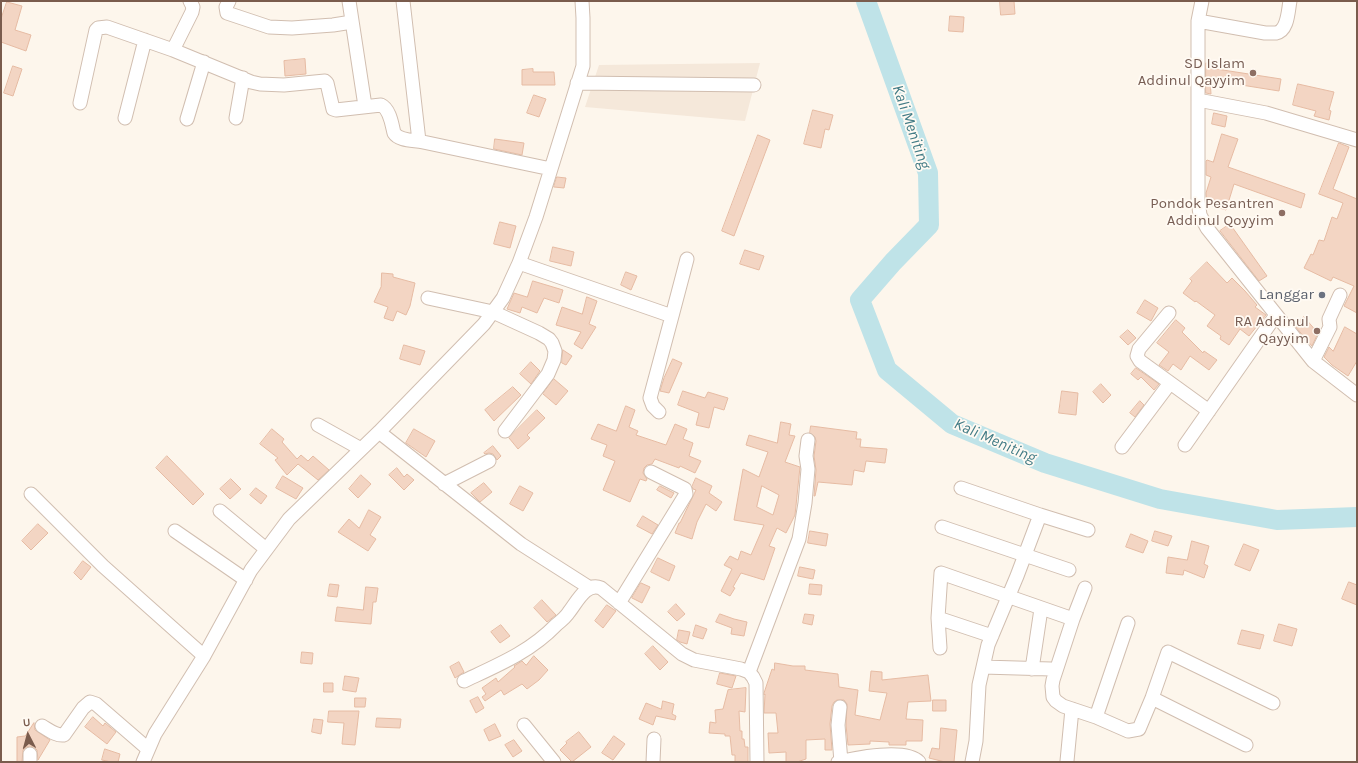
<!DOCTYPE html>
<style>
body{margin:0}
#map{position:relative;width:1358px;height:763px;overflow:hidden;background:#fdf6ec;font-family:Karla,sans-serif}
canvas{display:block}
.frame{position:absolute;inset:0;border:2px solid #7a5c4d;pointer-events:none}
.north{position:absolute;left:8px;top:715px;width:40px;height:40px;-webkit-text-stroke:3px #fffaf3;paint-order:stroke;rotate:354deg;font-size:11px;font-weight:700;line-height:16px;text-align:center;color:#7a5c4d}
.north::after{content:'';display:block;margin:auto;width:14px;height:18px;background:#7a5c4d;clip-path:polygon(50% 0,100% 100%,50% 72%,0 100%)}
</style>
<div id="map">
<canvas width="1358" height="763"></canvas>
<div class="frame"></div>
<div class="north">U</div>
</div>
<script>
const c = document.querySelector('canvas').getContext('2d');
c.lineJoin = 'round';
function fill(path, color) { c.fillStyle = color; c.fill(path, 'evenodd'); }
function trace(path, color, width, dash) { c.strokeStyle = color; c.lineWidth = width; c.lineCap = dash ? 'butt' : 'round'; c.setLineDash(dash || []); c.stroke(path); }
function write(font, color, halo, rows, align = 'center') {
  c.font = font + ' Karla,sans-serif'; c.lineWidth = 3.5; c.setLineDash([]); c.textBaseline = 'middle'; c.strokeStyle = halo; c.fillStyle = color; for (const [text, x, y, turn = 0] of rows) {
    c.save(); c.translate(x, y); c.rotate((+turn || 0) * Math.PI / 180); c.textAlign = isNaN(turn) ? turn : align; if (halo) c.strokeText(text, 0, 0); c.fillText(text, 0, 0); c.restore();
  }
}
const residential = new Path2D(`
 M760 63 745 121 585 107 599 65Z`);
const river = new Path2D(`
 M866 1 928 173 929 225 893 262 860 300 887 370 952 424 1045 463 1160 499 1277 520 1357 517`);
const building = new Path2D(`
 M1000 1H1014L1015 14 1001 15Z
 M7 2 22 6 15 30 31 35 26 51 1 42V19Z
 M950 16 964 17 963 32 949 31Z
 M305 59 306 74 285 76 284 61Z
 M1206 63H1210V68L1281 79 1279 91 1210 80 1211 94 1206 93Z
 M13 66 22 69 13 96 4 93Z
 M533 69V72H554L555 85H522V70Z
 M1298 84 1334 92 1329 110 1331 111 1329 120 1314 116 1316 111 1293 105Z
 M534 95 546 99 539 117 527 113Z
 M813 110 833 115 829 130 825 129 821 148 804 144Z
 M1214 113 1227 116 1225 127 1212 124Z
 M1222 134 1238 139 1228 167 1305 194 1301 208 1234 184 1226 210 1207 204 1206 193 1211 177 1206 175V161L1207 160 1213 162Z
 M758 135 770 140 734 236 722 231Z
 M495 139 524 143 522 155 494 149Z
 M1339 143 1349 147 1333 189 1357 199V313L1344 306 1354 286 1333 277 1331 281 1304 268 1311 254 1313 255 1319 240 1324 241 1332 217 1337 219 1343 203 1319 194Z
 M557 177 566 178 564 188 554 187Z
 M500 222 516 226 510 248 494 244Z
 M1230 224 1267 276 1259 281 1220 231Z
 M553 247 574 252 571 266 550 261Z
 M745 250 764 256 759 270 740 264Z
 M1207 262 1227 283 1232 278 1245 291 1257 305 1255 307 1266 315 1249 336 1240 329 1229 345 1220 339 1221 336 1207 326 1215 315 1196 301 1195 302 1183 293 1192 281 1190 279Z
 M626 272 637 276 631 290 621 285Z
 M382 273 393 274V277L415 283 410 306 406 315 397 311 393 321 384 318 388 307 374 302 381 287Z
 M533 281 563 290 559 303 544 298 537 313 522 307 520 313 507 309 514 293 527 297Z
 M587 297 597 301 589 324 596 327 582 349 574 344 581 332 556 325 562 307 582 314Z
 M1145 300 1158 308 1151 321 1137 313Z
 M1304 317 1318 333 1312 346 1294 325Z
 M1176 320 1185 328 1182 332 1203 353 1204 351 1217 360 1209 370 1190 356 1181 370 1173 364 1168 371 1159 365 1169 352 1157 343Z
 M1345 327 1357 334V361L1348 376 1332 365 1324 357 1329 347 1333 351Z
 M1128 330 1136 338 1128 345 1120 337Z
 M404 345 425 351 420 365 400 359Z
 M563 350 572 356 566 365 562 363Z
 M673 359 682 363 669 393 660 391 664 378Z
 M531 362 540 371 531 384 520 374Z
 M1136 368 1159 384 1154 390 1141 377 1138 380 1131 374Z
 M554 379 568 391 556 405 543 394Z
 M1101 384 1111 395 1103 403 1093 392Z
 M513 387 521 395 494 421 485 410Z
 M683 391 705 398 708 392 728 398 724 410 714 407 709 428 696 425 699 413 678 405Z
 M1062 391 1078 393 1076 415 1059 413Z
 M1140 401 1144 405 1135 417 1130 413Z
 M626 406 635 410 629 427 638 431 636 435 666 445 675 424 687 429 683 439 693 443 689 456 701 461 695 473 680 466 679 468 655 459 652 464 647 465 644 468 643 473 647 479 646 481 640 479 630 502 603 490 615 461 603 456 607 445 591 439 598 424 616 431Z
 M537 410 545 418 527 435 530 438 518 449 509 438Z
 M781 422 791 424 789 435 795 436 785 462 800 467 795 515 786 533 777 528 769 546 775 548 764 580 741 573 733 587 735 588 730 596 721 591 732 569 724 565 730 556 738 560 741 551 751 555 764 525 734 520 743 469 759 477 768 452 746 445 749 435 777 443ZM762 486 779 495 773 515 757 507Z
 M811 426 857 432 856 439H861L860 447 887 449 885 463 866 461 864 472 854 470 852 485 818 482 815 496H814L816 470 814 456 816 441 815 437 810 433Z
 M272 429 284 439 282 442 297 459 301 455 308 461 313 456 329 470 318 480 298 464 287 475 275 460 278 458 260 444Z
 M414 429 435 441 426 457 406 443Z
 M493 446 501 456 497 460 493 454 489 453 485 454 484 453Z
 M167 456 204 494 193 505 156 468Z
 M397 468 404 477 407 474 414 480 404 490 389 475Z
 M361 475 371 484 358 498 349 489Z
 M283 476 303 488 296 499 276 488Z
 M696 478 712 486 709 493 722 502 716 511 706 504 697 522 692 539 675 533 679 523H680L696 490 693 489 692 487Z
 M231 479 241 489 230 499 220 489Z
 M484 483 492 492 480 502 471 493Z
 M520 486 533 493 523 511 510 504Z
 M660 486 674 493 671 498 657 490Z
 M256 488 267 496 261 504 250 495Z
 M369 510 381 517 370 535 376 539 368 551 338 532 349 519 359 528Z
 M643 516 658 525 652 534 637 526Z
 M38 524 48 533 31 550 22 541Z
 M810 531 828 534 826 546 808 543Z
 M1155 531 1172 536 1168 546 1152 541Z
 M1131 534 1148 541 1143 553 1126 547Z
 M1192 541 1209 546 1204 564 1208 566 1204 578 1184 570 1183 575 1166 573 1168 557 1187 560Z
 M1244 544 1259 550 1250 571 1235 565Z
 M658 558 675 566 669 581 651 572Z
 M83 561 91 567 81 580 74 573Z
 M800 567 815 570 813 579 798 576Z
 M1349 582 1357 585V605L1342 599Z
 M641 583 650 587 642 603 632 598Z
 M330 584 339 585 337 597 328 596Z
 M810 584 822 585 821 595 809 594Z
 M366 587 378 588 376 602H373L371 624 335 621 337 607 363 610Z
 M542 600 556 615 547 622 534 608Z
 M676 604 685 614 677 621 668 612Z
 M607 605 616 611 603 628 595 621Z
 M720 614 734 619 747 622 744 636 731 634 732 628 716 622Z
 M805 614 814 615 812 625 803 623Z
 M1279 624 1297 629 1292 646 1274 641Z
 M501 625 510 636 500 643 491 632Z
 M696 625 707 629 703 639 693 636Z
 M679 630 690 632 687 644 680 642 677 640Z
 M1242 630 1264 635 1260 649 1238 644Z
 M653 646 668 662 660 670 645 654Z
 M302 652 313 653 312 664 301 663Z
 M534 656 548 670 539 680 527 689 522 684 504 695 501 690 485 701 482 697 486 694 482 688 496 678 498 682 515 667 514 666 522 661 526 665Z
 M459 662 464 672 455 678 450 667Z
 M775 663 793 666H805V670L838 674 839 687 858 690 855 715 880 720 887 693 869 691 871 671 882 672V680L928 675 931 701 908 702 906 719 923 720 922 741H906V745H889V742L870 741V744L848 745 846 725 847 704 844 700H837L834 702 832 706 830 724 832 750H825V739L806 740V759L797 762H786V752L769 753 768 733H778L776 713H764L765 694 764 695V693L772 669 774 670Z
 M720 673 736 676 732 688 717 684Z
 M345 676 359 678 356 692 343 690Z
 M324 683H333V692H324Z
 M746 688 745 712 739 711 740 731H742V739H744L745 747H748V762H735V755H732L730 736H725V734L709 733 710 722 716 723 715 710 723 709 728 690Z
 M478 697 484 708 476 713 470 701Z
 M355 698H366L365 707H355Z
 M933 700H946V711H933Z
 M663 701 674 704 672 714 676 716 675 720 656 716 653 725 639 719 646 703 661 709Z
 M329 711H359L355 745 342 744 344 723 328 722Z
 M93 717 103 726 105 723 116 732 107 744 85 727Z
 M377 718 401 719 400 728 376 727Z
 M314 719 323 720 321 734 312 732Z
 M34 723 35 730 50 740 38 760 37 750 34 747 30 746 26 747 23 750 22 762H17V737L25 736Z
 M495 724 501 736 489 741 484 730Z
 M941 728 957 730 954 762H945L929 758 932 748 939 749Z
 M579 732 591 747 572 762 560 750 567 743 566 742Z
 M614 736 625 744 613 760 602 753Z
 M514 740 522 751 513 757 505 745Z
 M105 749 120 754 118 762H111L102 760Z`);
const minor = new Path2D(`
 M229 1 226 7 227 13 269 27 292 28 333 25 352 22
 M349 1 365 106
 M403 1 419 141
 M1202 1 1198 21V200L1200 215 1207 228 1313 361 1357 395
 M1198 21 1265 33C1269 33 1272 33 1276 33 1288 31 1288 11 1290 1
 M173 50 192 12 193 7 190 1
 M577 83 754 85
 M1198 100 1266 113 1357 140
 M80 103 96 30 98 28 107 27 173 50 251 82 260 84 284 85 325 81 327 83 333 109 336 110 381 105C390 109 392 125 394 133 399 141 414 140 423 142 465 151 508 160 551 169
 M125 118 145 40
 M236 118 243 78
 M187 119 204 62
 M519 263 672 316 687 259
 M428 298 493 312 539 333 549 339 552 343 555 351 554 360 548 374 505 431
 M1169 313 1139 349 1137 356 1140 361 1209 411
 M1313 361 1330 327 1329 319 1340 295
 M659 412 653 406 650 398 672 316
 M318 425 361 449
 M379 432 521 544 590 588
 M1185 445 1276 315
 M1122 447 1170 383
 M444 484 489 461
 M961 488 1040 515 1017 576 988 645 979 685 976 741 972 762
 M31 494 103 566 204 656
 M220 511 266 549
 M1040 515 1088 530
 M942 527 1069 570
 M175 531 246 580
 M1085 588 1073 619 1053 680 1052 686 1053 697 1056 701 1063 706 1096 717 1128 731 1139 729 1152 698 1168 652 1273 703
 M619 603 686 494 685 489 651 472
 M938 618 992 636
 M940 648 938 618 941 573 1073 619
 M983 667 1051 669 1056 670
 M1032 669 1041 609
 M749 672 799 539 805 503 808 469 806 456 808 440
 M464 681C498 665 530 652 556 625 561 621 566 617 569 612 577 602 586 582 601 588L682 654 694 660 741 669 749 672 753 677 756 683 757 762
 M1152 698 1246 745
 M840 707 838 725 841 762
 M1096 717 1128 623
 M524 725 554 762
 M42 726C49 730 56 736 64 735L83 708 90 702 96 704 148 749
 M30 754V762
 M1067 761 1072 709
 M143 762 155 734 204 656 251 570 289 519 379 432 484 324 503 298 519 263 536 217 583 66V18L582 1
 M653 762 654 739
 M838 762C856 758 906 748 919 762`);
const markers = [
 [1253,73,4,"#8d6e63"],
 [1282,213,4,"#8d6e63"],
 [1322,295,4,"#6b7280"],
 [1317,331,4,"#8d6e63"]
];
const educationNames = [
 ["SD Islam",1245,64],
 ["Addinul Qayyim",1245,81],
 ["Pondok Pesantren",1274,204],
 ["Addinul Qoyyim",1274,221],
 ["RA Addinul",1309,322],
 ["Qayyim",1309,339]
];
const worshipNames = [
 ["Langgar",1314,295]
];
const waterNames = [
 ["Kali Meniting",911,127,71],
 ["Kali Meniting",995,441,24]
];
fill(residential, '#f5e8da');
trace(river, '#bfe3e8', 20);
fill(building, '#f3d5c3');
trace(building, '#e6bba3', 1);
trace(minor, '#d1beb0', 15);
trace(minor, '#fff', 13);
for (const [x, y, r, color] of markers) { const dot = new Path2D(); dot.arc(x, y, r, 0, 2 * Math.PI); c.fillStyle = color; c.fill(dot); trace(dot, '#fffaf3', 1.5); }
write('15px', '#785e54', '#fffaf3', educationNames, 'right');
write('15px', '#5b616d', '#fffaf3', worshipNames, 'right');
write('italic 16px', '#437c86', '#fffaf3', waterNames);
</script>
